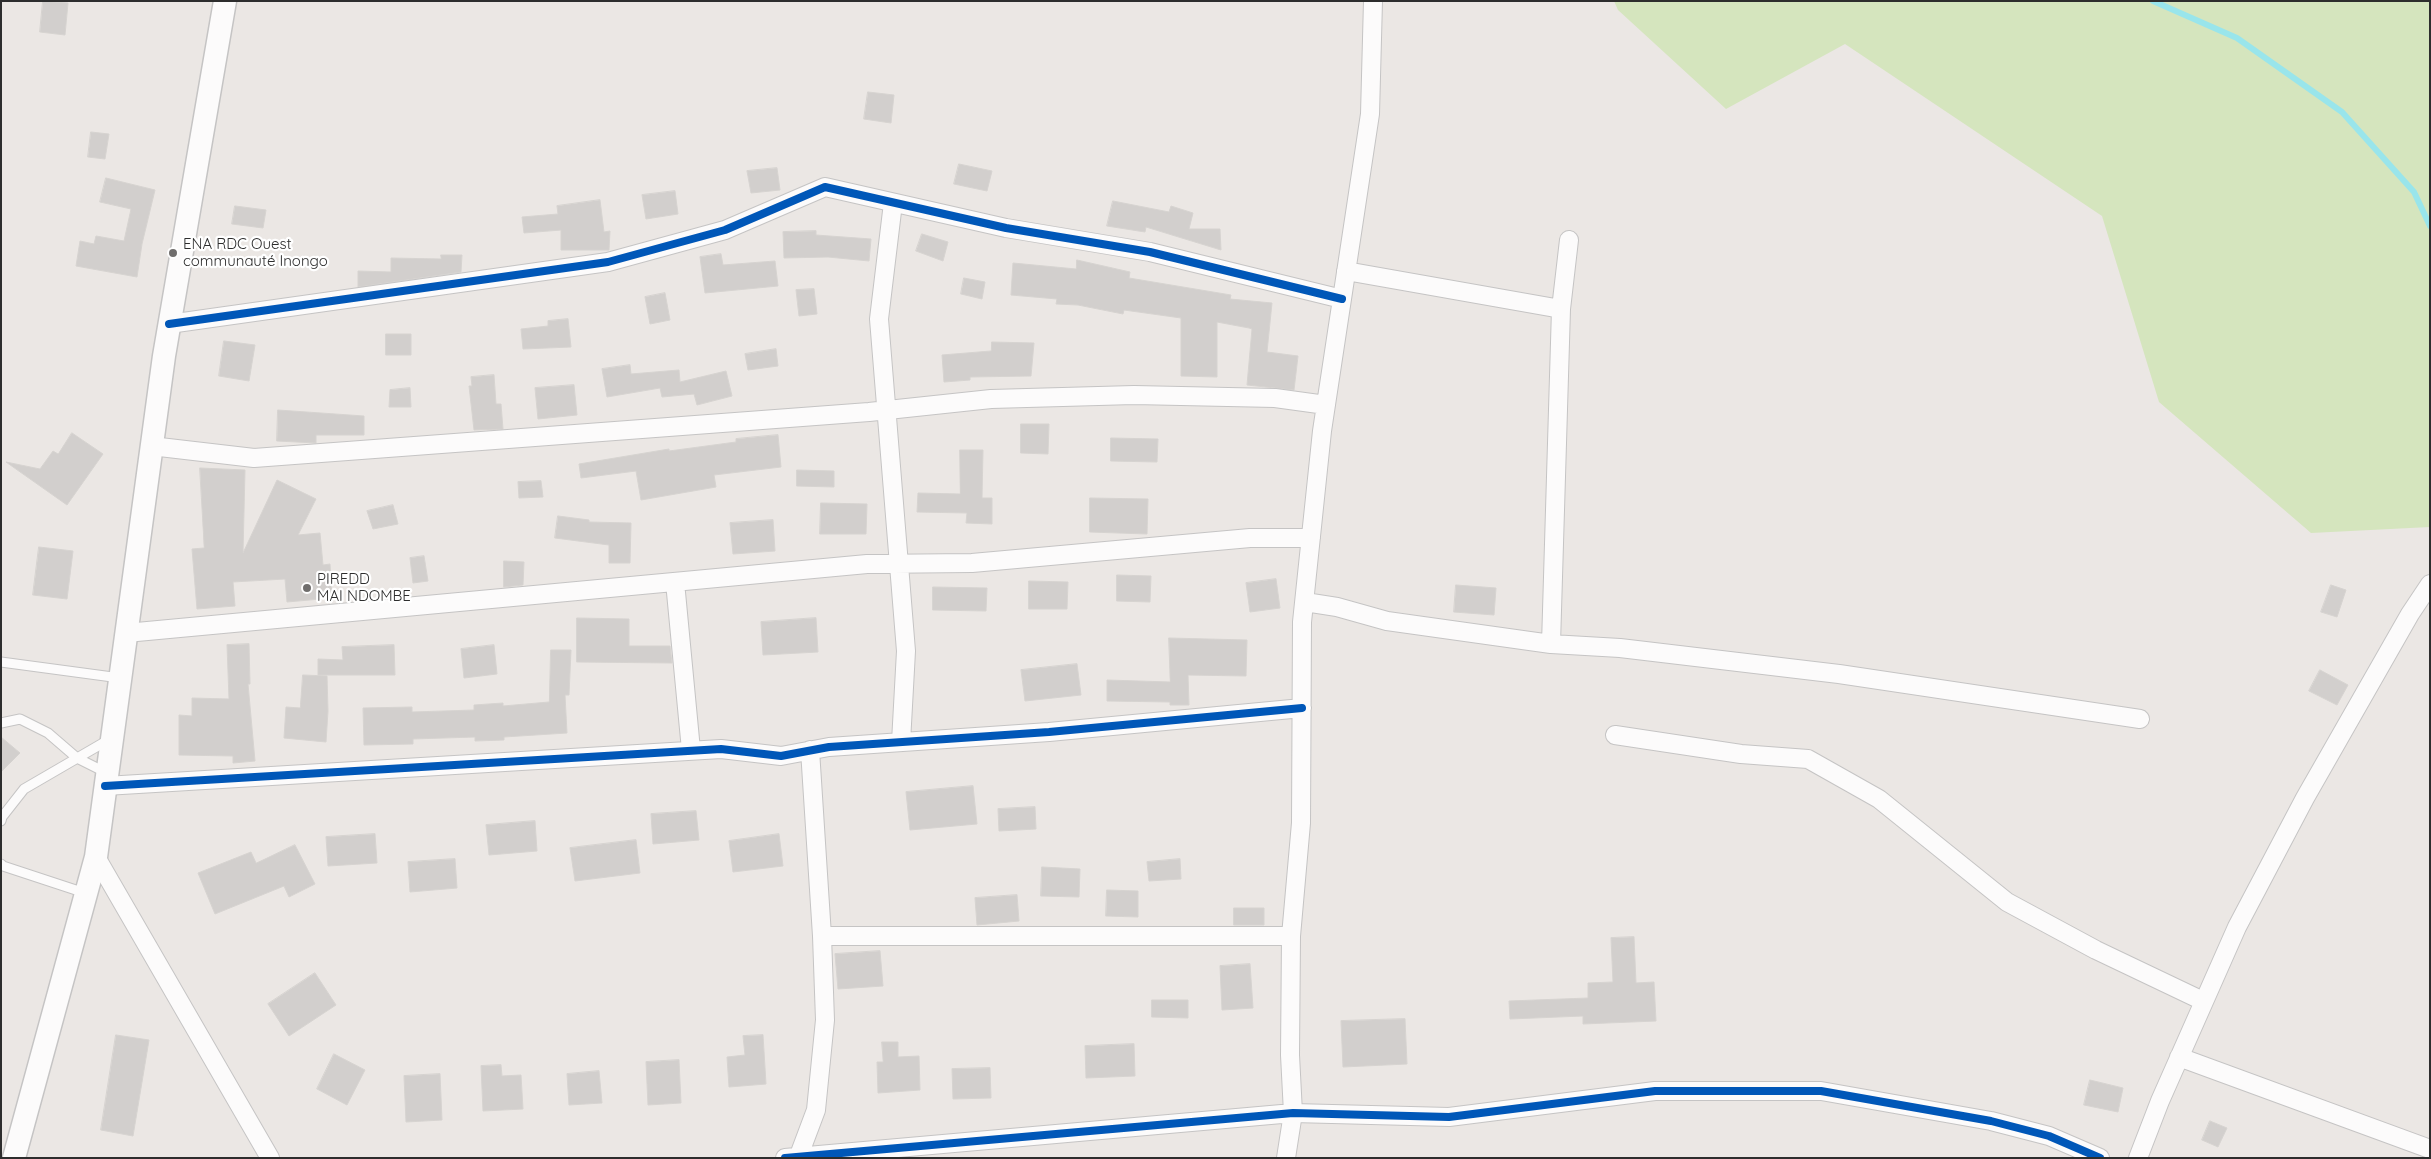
<!DOCTYPE html>
<meta charset="utf-8">
<style>
body{margin:0}
#map{position:relative;width:2431px;height:1159px;overflow:hidden;background:#ebe7e4;font-family:Quicksand,sans-serif}
canvas{display:block}
.frame{position:absolute;inset:0;border:2px solid #2d2d2d;pointer-events:none}
</style>
<div id="map">
<canvas width="2431" height="1159"></canvas>
<div class="frame"></div>
</div>
<script>
const c = document.querySelector('canvas').getContext('2d');
c.lineJoin = 'round';
function fill(path, color) { c.fillStyle = color; c.fill(path, 'evenodd'); }
function trace(path, color, width, dash) { c.strokeStyle = color; c.lineWidth = width; c.lineCap = dash ? 'butt' : 'round'; c.setLineDash(dash || []); c.stroke(path); }
function write(font, color, halo, rows, align = 'center') {
  c.font = font + ' Quicksand,sans-serif'; c.lineWidth = 4.5; c.setLineDash([]); c.textBaseline = 'middle'; c.strokeStyle = halo; c.fillStyle = color; for (const [text, x, y, turn = 0] of rows) {
    c.save(); c.translate(x, y); c.rotate((+turn || 0) * Math.PI / 180); c.textAlign = isNaN(turn) ? turn : align; if (halo) c.strokeText(text, 0, 0); c.fillText(text, 0, 0); c.restore();
  }
}
const green = new Path2D(`
 M1614 1H2430V527L2311 533 2159 402 2102 216 1845 44 1726 109 1618 10Z`);
const stream = new Path2D(`
 M2153 1 2237 38 2342 112 2414 192 2430 226`);
const building = new Path2D(`
 M43 1 68 3 65 35 40 32Z
 M868 92 894 95 891 123 864 119Z
 M91 132 109 134 105 159 88 157Z
 M959 164 992 171 987 191 954 184Z
 M777 168 780 190 751 193 747 171Z
 M106 178 155 190 142 244 137 277 76 266 80 241 94 244 96 236 124 241 131 209 100 202Z
 M675 191 678 214 646 219 642 195Z
 M600 200 604 232 610 231 609 250H561V230L524 233 522 217 558 214 557 206Z
 M1113 201 1169 212 1171 206 1193 213 1189 229H1220L1221 250 1146 227 1145 232 1107 226Z
 M235 206 266 210 263 228 232 224Z
 M816 231V235L871 239 869 261 828 257 784 258 783 232Z
 M922 234 948 242 943 261 916 251Z
 M721 254 723 265 775 261 778 286 705 293 700 257Z
 M441 255H462L461 272 358 287V271L391 272V258L441 259Z
 M1077 260 1130 272 1129 278 1231 295 1230 299 1272 303 1267 352 1298 356 1294 390 1247 385 1252 329 1249 328 1217 322V377L1181 376V318L1124 310 1123 314 1078 305 1056 304 1057 299 1011 295 1013 263 1076 269Z
 M964 278 985 282 982 299 961 294Z
 M814 289 817 314 799 316 796 290Z
 M665 293 670 320 650 324 645 297Z
 M568 319 571 347 523 349 521 329 548 326V321Z
 M386 334H411V355H386Z
 M224 341 255 345 249 381 219 376Z
 M992 342 1034 343 1031 376 970 377V380L944 382 942 355 991 351Z
 M776 349 778 366 748 370 745 354Z
 M630 365 631 374 679 370 680 382 726 371 732 396 697 405 694 394 662 397 660 388 607 397 602 369Z
 M494 375 496 404H501L503 429 474 430 469 386H472L471 377Z
 M574 385 577 415 538 419 535 388Z
 M410 388 411 407H389L390 390Z
 M278 410 364 416V435H316V443L277 441Z
 M1021 424H1049L1048 454 1021 453Z
 M72 433 103 454 67 505 6 462 40 469 53 451 58 454Z
 M778 435 781 467 714 475 716 487 641 500 636 471 581 478 579 464 669 449V451L736 442V439Z
 M1111 438 1158 439 1157 462 1111 461Z
 M960 450H983L982 498H992V524L966 523 967 513 917 512 918 493 960 494Z
 M200 468 245 470 243 553 277 480 316 499 298 535 320 533 323 565 330 564 332 598 287 602 285 579 233 582 235 606 197 609 192 549 204 548Z
 M797 470 834 471V487L797 486Z
 M541 481 543 497 519 498 518 482Z
 M1090 498 1148 499 1147 534 1090 532Z
 M821 503 867 504 866 534H820Z
 M393 505 398 524 373 529 367 511Z
 M558 516 589 520V522L631 523 630 563H609V545L555 538Z
 M773 520 775 551 733 554 730 523Z
 M39 547 73 551 67 599 33 595Z
 M424 556 428 581 413 583 410 558Z
 M504 561 524 562 523 585 504 587Z
 M1117 575 1151 576 1150 602 1117 601Z
 M1276 579 1280 608 1250 612 1246 583Z
 M1029 581 1068 582 1067 609H1029Z
 M1456 585 1496 588 1494 615 1454 612Z
 M2331 585 2346 590 2337 617 2321 612Z
 M933 587 987 588 986 611 933 610Z
 M577 618 629 619V646H670L672 663 577 662Z
 M816 618 818 652 763 655 761 622Z
 M1169 638 1247 640 1246 676 1188 675 1189 705H1170V702L1107 701V680L1170 682Z
 M249 644 250 684H248L255 761 233 763V756L179 755V715L192 716V698L229 699 227 645Z
 M394 645 395 675H318V659L343 660 342 647Z
 M494 645 497 674 464 678 461 649Z
 M551 650H571L569 695H565L567 733 504 737V740L475 741V737L413 739V744L364 745 363 708 412 707V712L474 710V705L503 703V706L549 702Z
 M1077 664 1081 695 1025 701 1021 670Z
 M2320 670 2348 685 2337 705 2309 691Z
 M303 675 327 676 328 711 326 742 284 738 286 707 300 708Z
 M1 737 20 753 1 772Z
 M973 786 977 824 910 830 906 792Z
 M1035 807 1036 829 999 831 998 809Z
 M696 811 699 840 653 844 651 814Z
 M535 821 537 851 489 855 486 825Z
 M375 834 377 863 328 866 326 837Z
 M779 834 783 866 733 872 729 841Z
 M636 840 640 873 575 881 570 848Z
 M295 845 315 884 289 897 284 886 215 914 198 873 251 852 256 863Z
 M455 859 457 888 410 892 408 862Z
 M1180 859 1181 879 1149 881 1147 862Z
 M1042 867 1080 869 1079 897 1041 896Z
 M1107 890 1138 891V917L1106 916Z
 M1017 895 1019 921 977 925 975 898Z
 M1234 908H1264V925H1234Z
 M1634 937 1636 983 1654 982 1656 1021 1583 1024V1016L1510 1019 1509 1001 1588 998V983L1613 982 1611 938Z
 M880 951 883 986 838 989 835 954Z
 M1250 964 1253 1008 1222 1010 1220 966Z
 M315 973 336 1005 289 1036 268 1004Z
 M1152 1000H1188V1018L1152 1017Z
 M1405 1019 1407 1064 1343 1067 1341 1021Z
 M116 1035 149 1040 133 1136 101 1130Z
 M763 1035 766 1084 729 1087 727 1057 745 1055 743 1036Z
 M882 1042H898V1057L919 1056 920 1090 878 1093 877 1062H883Z
 M1134 1044 1135 1076 1086 1078 1085 1046Z
 M334 1054 365 1070 347 1105 317 1089Z
 M679 1060 681 1103 648 1105 646 1062Z
 M501 1065 502 1076 521 1075 523 1109 483 1111 481 1066Z
 M990 1068 991 1098 953 1099 952 1069Z
 M599 1071 602 1103 569 1105 567 1074Z
 M440 1074 442 1120 406 1122 404 1076Z
 M2090 1080 2123 1088 2118 1112 2084 1105Z
 M2210 1121 2227 1128 2218 1147 2202 1140Z`);
const service = new Path2D(`
 M1 662 120 678
 M1 723 20 719 48 733 77 758 107 773
 M1 821 2 817 24 789 110 739
 M1 864 3 866 85 893`);
const minor = new Path2D(`
 M893 203 879 319 906 651 901 742
 M1346 271 1561 309
 M169 324 608 262 725 230 825 187 1006 228 1150 252 1342 299
 M151 446 254 458 869 412 991 399 1134 395 1275 398 1326 405
 M675 582 691 750
 M1305 602 1337 607 1387 621 1551 644 1620 648 1839 674 2140 719
 M126 633 867 564 972 563 1250 538H1311
 M1551 644 1561 309 1569 240
 M1615 735 1741 754 1808 759 1879 799 2007 902 2096 950 2203 1001
 M810 750 822 936H1291
 M105 786 721 749 781 756 829 747 1049 732 1302 708
 M96 857 270 1158
 M2179 1057 2430 1149
 M785 1158 1293 1113 1449 1117 1655 1091H1821L1991 1121 2049 1136 2100 1158
 M798 1158 816 1110 825 1020 822 936
 M1286 1158 1293 1113 1290 1055 1291 936 1301 823 1302 622 1322 431 1370 114 1373 1
 M2138 1158 2160 1101 2237 927 2305 798 2410 614 2430 584`);
const tertiary = new Path2D(`
 M14 1158 96 857 164 356 225 1`);
const cycleway = new Path2D(`
 M169 324 608 262 725 230 825 187 1006 228 1150 252 1342 299
 M105 786 721 749 781 756 829 747 1049 732 1302 708
 M785 1158 1293 1113 1449 1117 1655 1091H1821L1991 1121 2049 1136 2100 1158`);
const markers = [
 [173,253,5,"#706e6d"],
 [307,588,5,"#706e6d"]
];
const poiNames = [
 ["ENA RDC Ouest",183,244],
 ["communauté Inongo",183,261],
 ["PIREDD",317,579],
 ["MAI NDOMBE",317,596]
];
fill(green, '#d5e5be');
trace(stream, '#99e5eb', 6);
fill(building, '#d2cfcd');
trace(building, '#d6d3d0', 1);
trace(service, '#c5c4c4', 11);
trace(minor, '#c5c4c4', 20);
trace(tertiary, '#c5c4c4', 25);
trace(service, '#fcfbfb', 9);
trace(minor, '#fcfbfb', 18);
trace(tertiary, '#fcfbfb', 22);
trace(cycleway, '#0057b8', 8);
for (const [x, y, r, color] of markers) { const dot = new Path2D(); dot.arc(x, y, r, 0, 2 * Math.PI); c.fillStyle = color; c.fill(dot); trace(dot, '#fff', 2); }
write('15px', '#2d2d2d', '#fff', poiNames, 'left');
</script>
